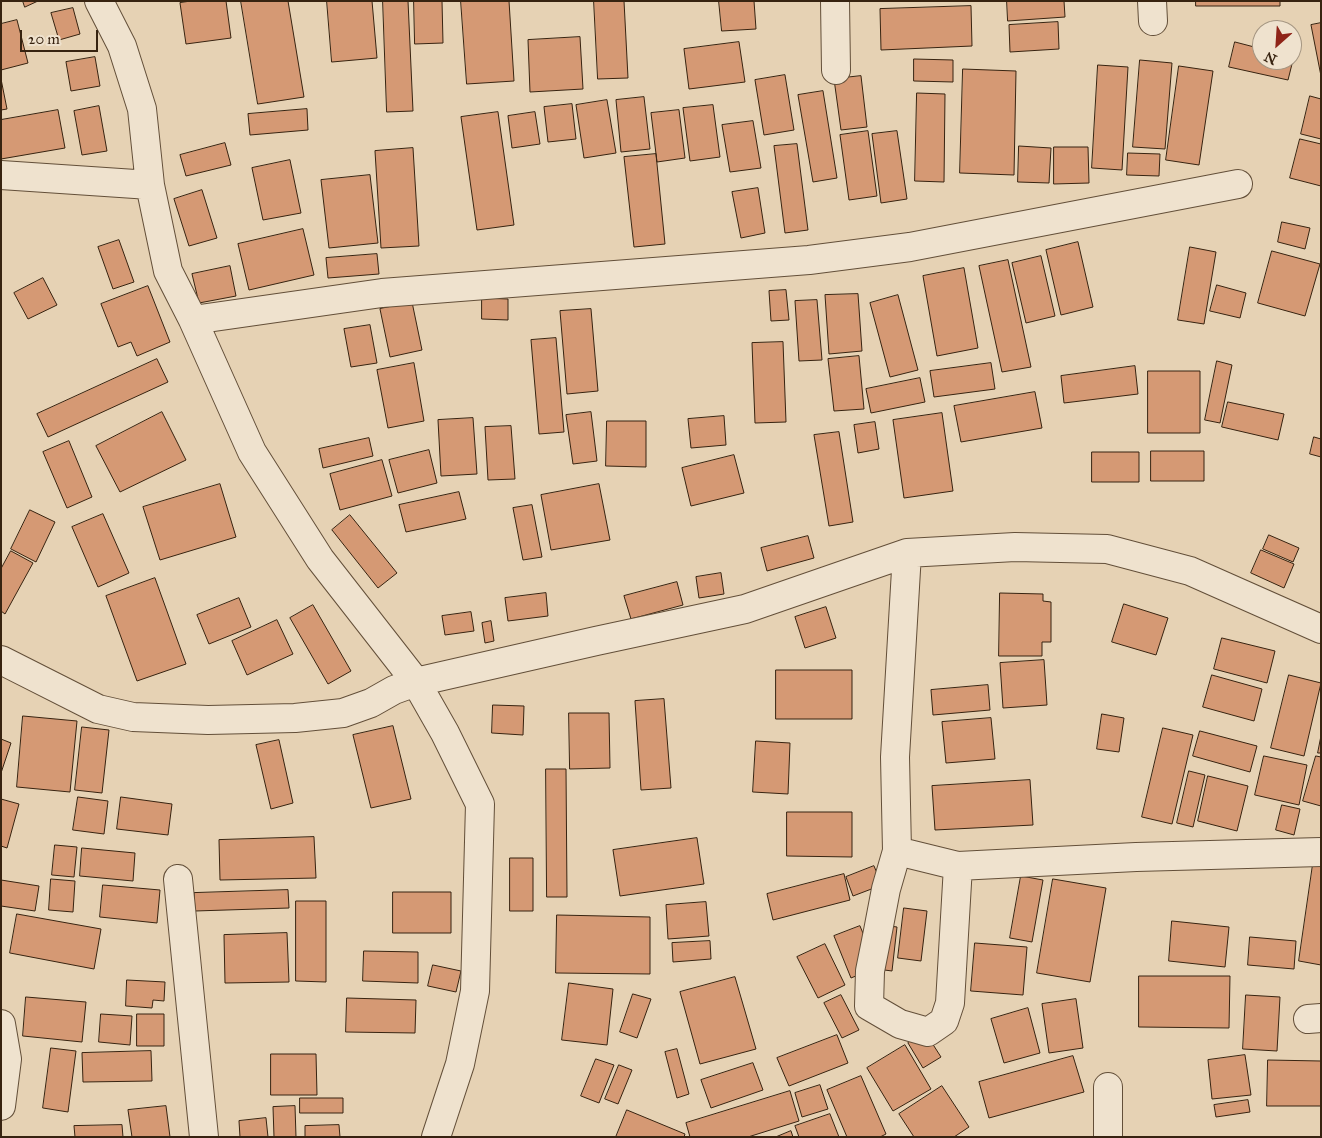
<!DOCTYPE html>
<style>
body{margin:0}
#map{position:relative;width:1322px;height:1138px;overflow:hidden;background:#e6d2b4;font-family:"IM FELL Great Primer",serif}
canvas{display:block}
.frame{position:absolute;inset:0;border:2px solid #372310;pointer-events:none}
.north{position:absolute;left:1252px;top:20px;width:50px;height:50px;box-sizing:border-box;background:#efe2ce;border:1px solid #a59682;border-radius:50%;rotate:206deg;font-size:14px;font-weight:700;line-height:20px;text-align:center;color:#372310}
.north::after{content:'';display:block;margin:auto;width:18px;height:22px;background:#8f2418;clip-path:polygon(50% 0,100% 100%,50% 72%,0 100%)}
.scale{position:absolute;left:20px;top:30px;width:78px;height:22px;box-sizing:border-box;border:2px solid #372310;border-top:0;padding-left:6px;font-size:15px;line-height:18px;white-space:nowrap;color:#372310;-webkit-text-stroke:4px #efe2ce;paint-order:stroke}
</style>
<div id="map">
<canvas width="1322" height="1138"></canvas>
<div class="frame"></div>
<div class="north">N</div>
<div class="scale">20 m</div>
</div>
<script>
const c = document.querySelector('canvas').getContext('2d');
c.lineJoin = 'round';
function fill(path, color) { c.fillStyle = color; c.fill(path, 'evenodd'); }
function trace(path, color, width, dash) { c.strokeStyle = color; c.lineWidth = width; c.lineCap = dash ? 'butt' : 'round'; c.setLineDash(dash || []); c.stroke(path); }
const building = new Path2D(`
 M23 1H38L25 7Z
 M191 1H226L231 38 186 44 180 3Z
 M241 1H288L304 97 258 104Z
 M327 1H372L377 58 332 62Z
 M383 1H408L413 111 387 112Z
 M414 1H442L443 43 415 44Z
 M461 1H509L514 81 467 84Z
 M594 1H624L628 78 598 79Z
 M719 1H754L756 29 722 31Z
 M1007 1H1064L1065 17 1008 21Z
 M1196 1H1280V6H1196Z
 M971 6 972 46 881 50 880 9Z
 M73 8 80 34 59 40 51 13Z
 M17 20 28 63 1 70V24Z
 M1058 22 1059 49 1010 52 1009 25Z
 M1321 23V76L1311 25Z
 M580 37 583 89 530 92 528 40Z
 M739 42 745 82 689 89 684 49Z
 M1235 42 1262 49V60H1292V56H1294L1288 80 1229 67Z
 M95 57 100 86 71 91 66 62Z
 M914 59 953 60V82L914 81Z
 M1140 60 1172 63 1165 149 1133 147Z
 M1098 65 1128 67 1122 170 1092 168Z
 M1179 66 1213 71 1199 165 1166 160Z
 M963 69 1016 71 1014 175 960 173Z
 M785 75 794 130 764 135 755 80Z
 M861 76 867 127 841 130 834 79Z
 M1 79 7 109 1 110Z
 M823 91 837 178 813 182 798 95Z
 M917 93 945 94 944 182 915 181Z
 M1310 96 1321 99V139L1301 134Z
 M644 97 650 149 621 152 616 100Z
 M607 100 616 153 584 158 576 105Z
 M572 104 576 139 548 142 544 107Z
 M713 105 720 157 690 161 683 108Z
 M99 106 107 151 82 155 74 111Z
 M307 109 308 130 250 135 248 114Z
 M58 110 65 148 1 159V120Z
 M679 110 685 158 657 162 651 113Z
 M498 112 514 225 477 230 461 117Z
 M535 112 540 144 512 148 508 116Z
 M753 121 761 168 730 172 722 125Z
 M868 131 877 196 849 200 840 135Z
 M897 131 907 199 881 203 872 134Z
 M1300 139 1321 144V186L1290 178Z
 M225 143 231 165 186 176 180 155Z
 M797 144 808 230 785 233 774 146Z
 M1019 146 1051 148 1049 183 1018 182Z
 M1054 147H1088L1089 183 1054 184Z
 M413 148 419 246 381 248 375 151Z
 M1128 153 1160 154 1159 176 1127 175Z
 M656 154 665 244 634 247 624 157Z
 M290 160 301 213 263 220 252 168Z
 M370 175 378 243 329 248 321 180Z
 M758 188 765 233 741 238 732 192Z
 M202 190 217 238 189 246 174 199Z
 M1282 222 1310 228 1305 249 1278 242Z
 M303 229 314 275 249 290 238 244Z
 M119 240 134 282 113 289 98 247Z
 M1078 242 1093 307 1061 315 1046 250Z
 M1190 247 1216 252 1204 324 1178 320Z
 M1272 251 1320 264 1305 316 1258 303Z
 M377 254 379 274 328 278 326 258Z
 M1041 256 1055 316 1026 323 1012 263Z
 M1008 260 1031 367 1002 372 979 266Z
 M230 266 236 296 199 303 192 274Z
 M964 268 978 348 937 356 923 276Z
 M43 278 57 305 28 319 14 293Z
 M1217 285 1246 293 1240 318 1210 311Z
 M148 286 170 342 137 356 131 342 118 347 101 304Z
 M786 290 789 320 771 321 769 291Z
 M858 294 862 351 829 354 825 295Z
 M898 295 918 370 890 377 870 303Z
 M482 298 508 299V320L482 319Z
 M817 300 822 360 799 361 795 301Z
 M412 302 422 350 390 357 380 309Z
 M591 309 598 391 567 394 560 311Z
 M370 325 377 363 351 367 344 329Z
 M556 338 564 432 539 434 531 340Z
 M783 342 786 422 755 423 752 343Z
 M859 356 864 409 834 411 828 359Z
 M157 359 168 382 48 437 37 414Z
 M1217 361 1232 365 1220 423 1205 420Z
 M414 363 424 421 388 428 377 370Z
 M991 363 995 389 934 397 930 371Z
 M1135 366 1138 394 1064 403 1061 376Z
 M1148 371H1200V433H1148Z
 M920 378 925 402 871 413 866 389Z
 M1035 392 1042 428 961 442 954 406Z
 M1228 402 1284 414 1278 440 1222 427Z
 M162 412 186 460 120 492 96 446Z
 M591 412 597 461 573 464 566 415Z
 M942 413 953 491 904 498 893 420Z
 M724 416 726 445 691 448 688 419Z
 M473 418 477 474 441 476 438 420Z
 M607 421H646V467L606 466Z
 M875 422 879 449 858 453 854 425Z
 M511 426 515 479 488 480 485 427Z
 M839 432 853 522 829 526 814 435Z
 M1314 437 1321 439V457L1310 454Z
 M369 438 373 456 323 468 319 449Z
 M69 441 92 497 67 508 43 452Z
 M429 450 437 483 398 493 389 460Z
 M1151 451H1204V481H1151Z
 M1092 452H1139V482H1092Z
 M734 455 744 493 691 506 682 468Z
 M382 460 392 496 340 510 330 474Z
 M220 484 236 537 160 560 143 507Z
 M599 484 610 540 551 550 541 495Z
 M459 492 466 519 406 532 399 505Z
 M532 505 542 557 523 560 513 508Z
 M30 510 55 522 36 562 11 549Z
 M103 514 129 573 98 587 72 527Z
 M350 515 397 573 378 588 332 530Z
 M1269 535 1299 548 1293 562 1263 549Z
 M808 536 814 558 767 571 761 548Z
 M1261 550 1294 564 1284 588 1251 573Z
 M11 551 33 563 5 614 1 611V569Z
 M721 573 724 594 699 598 696 577Z
 M155 578 186 664 137 681 106 596Z
 M677 582 683 605 631 619 624 596Z
 M546 593 548 616 508 621 505 598Z
 M1000 593 1043 594V601L1051 602V642H1042V656H999Z
 M239 598 251 627 209 644 197 615Z
 M1124 604 1168 618 1156 655 1112 642Z
 M313 605 351 671 328 684 290 618Z
 M826 607 836 638 805 648 795 617Z
 M471 612 474 631 445 635 442 616Z
 M277 620 293 654 247 675 232 641Z
 M491 621 494 641 485 643 482 623Z
 M1222 638 1275 651 1267 683 1214 669Z
 M1044 660 1047 705 1003 708 1000 663Z
 M776 670H852V719H776Z
 M1212 675 1262 689 1254 721 1203 707Z
 M1289 675 1321 683 1304 756 1271 748Z
 M988 685 990 710 933 715 931 690Z
 M664 699 671 788 641 790 635 701Z
 M493 705 524 706 523 735 492 733Z
 M569 713H609L610 768 570 769Z
 M1102 714 1124 718 1119 752 1097 749Z
 M23 716 77 721 70 792 17 787Z
 M991 718 995 759 946 763 942 722Z
 M393 726 411 799 371 808 353 735Z
 M82 727 109 730 102 793 75 790Z
 M1163 728 1193 735 1172 824 1142 817Z
 M1200 731 1257 746 1250 772 1193 756Z
 M1321 736V753H1318Z
 M1 739 11 743 1 773Z
 M279 740 293 803 271 809 256 745Z
 M756 741 790 743 788 794 753 792Z
 M1264 756 1307 765 1299 805 1255 795Z
 M1316 756 1321 757V806L1303 801Z
 M546 769H566L567 897H547Z
 M1189 771 1205 775 1193 827 1177 823Z
 M1208 776 1248 786 1237 831 1198 821Z
 M1030 780 1033 825 935 830 932 786Z
 M78 797 108 801 104 834 73 830Z
 M121 797 172 804 168 835 117 829Z
 M1 799 19 804 7 848 1 846Z
 M1282 805 1300 809 1294 835 1276 830Z
 M787 812H852V857L787 856Z
 M314 837 316 878 220 880 219 840Z
 M697 838 704 884 620 896 613 850Z
 M55 845 77 847 74 877 52 875Z
 M82 848 135 853 133 881 80 876Z
 M510 858H533V911H510Z
 M1313 864 1321 865V965L1299 961Z
 M874 866 882 885 853 896 846 877Z
 M844 874 850 900 773 920 767 894Z
 M1021 876 1043 880 1032 942 1010 938Z
 M51 879 75 881 73 912 49 910Z
 M1053 879 1106 888 1090 982 1037 973Z
 M1 880 39 886 35 911 1 906Z
 M103 885 160 890 157 923 100 917Z
 M288 890 289 908 195 911 194 893Z
 M393 892H451V933H393Z
 M296 901H326V982L296 981Z
 M706 902 709 936 668 939 666 905Z
 M904 908 927 911 921 961 898 958Z
 M17 914 101 929 94 969 10 953Z
 M557 915 650 917V974L556 973Z
 M1172 921 1229 927 1225 967 1169 961Z
 M882 925 897 927 892 971 877 969Z
 M860 926 872 955 858 961 863 973 851 978 834 936Z
 M287 933 289 982 225 983 224 935Z
 M1250 937 1296 941 1294 969 1248 965Z
 M710 941 711 959 673 962 672 943Z
 M975 943 1027 947 1023 995 971 991Z
 M825 944 845 985 818 998 797 957Z
 M364 951 418 952V983L363 981Z
 M433 965 461 971 456 992 428 986Z
 M1139 976H1230L1229 1028 1139 1027Z
 M735 977 756 1049 700 1064 680 992Z
 M127 980 165 982 164 1001 153 1000 152 1008 126 1006Z
 M569 983 613 989 607 1045 562 1040Z
 M633 994 651 999 637 1038 620 1032Z
 M841 995 859 1030 842 1038 824 1003Z
 M1246 995 1280 997 1277 1051 1243 1049Z
 M26 997 86 1002 82 1042 23 1036Z
 M347 998 416 1000 415 1033 346 1032Z
 M1076 999 1083 1048 1049 1053 1042 1004Z
 M1028 1008 1040 1053 1004 1063 991 1019Z
 M101 1014 132 1016 130 1045 99 1042Z
 M137 1014H164V1046H137Z
 M925 1032 941 1057 923 1068 908 1043Z
 M837 1035 848 1063 789 1086 777 1058Z
 M905 1045 931 1089 893 1111 867 1068Z
 M51 1048 76 1051 68 1112 43 1108Z
 M677 1049 689 1094 677 1098 665 1052Z
 M151 1051 152 1081 83 1082 82 1053Z
 M271 1054H316L317 1095H271Z
 M1245 1055 1251 1095 1212 1099 1208 1060Z
 M1073 1056 1084 1092 989 1118 979 1082Z
 M596 1059 614 1065 599 1103 581 1096Z
 M1268 1060 1321 1061V1106H1267Z
 M753 1063 763 1090 711 1108 701 1080Z
 M619 1065 632 1070 618 1104 605 1099Z
 M861 1076 886 1134 880 1137H847L827 1090Z
 M820 1085 828 1109 802 1117 795 1093Z
 M942 1086 969 1127 954 1137H914L899 1114Z
 M790 1091 799 1121 748 1137H690L686 1123Z
 M300 1098H343V1113H300Z
 M1248 1100 1250 1112 1216 1117 1214 1105Z
 M166 1106 170 1137H132L128 1110Z
 M295 1106 296 1137H274L273 1107Z
 M627 1110 685 1134 684 1137H616Z
 M830 1114 839 1137H799L795 1126Z
 M266 1118 268 1137H240L239 1121Z
 M122 1125 123 1137H75L74 1126Z
 M339 1125 340 1137H305V1126Z
 M791 1131 793 1137H776Z`);
const minor = new Path2D(`
 M99 1 122 46 142 109 150 185 168 271 193 320 252 452 320 559 416 682 445 733 480 804 475 991 460 1064 436 1137
 M835 1 836 70
 M1152 1 1153 21
 M1 175 150 185
 M193 320 382 293 809 260 910 247 1238 184
 M907 553 895 757 897 851 886 889 878 931 870 971 869 1006 900 1024 928 1032 944 1021 950 1003 958 866
 M1 660 98 709 133 717 208 720 252 719 295 718 343 713 371 703 394 690 416 682 596 641 745 609 907 553 1015 547 1107 549 1190 571 1321 629
 M897 851 958 866 1136 857 1321 852
 M178 879 204 1137
 M1308 1019 1321 1018
 M1 1024 7 1059 1 1106
 M1108 1087V1137`);
fill(building, '#d59974');
trace(building, '#372310', 1);
trace(minor, '#634f39', 30);
trace(minor, '#efe2ce', 28);
</script>
